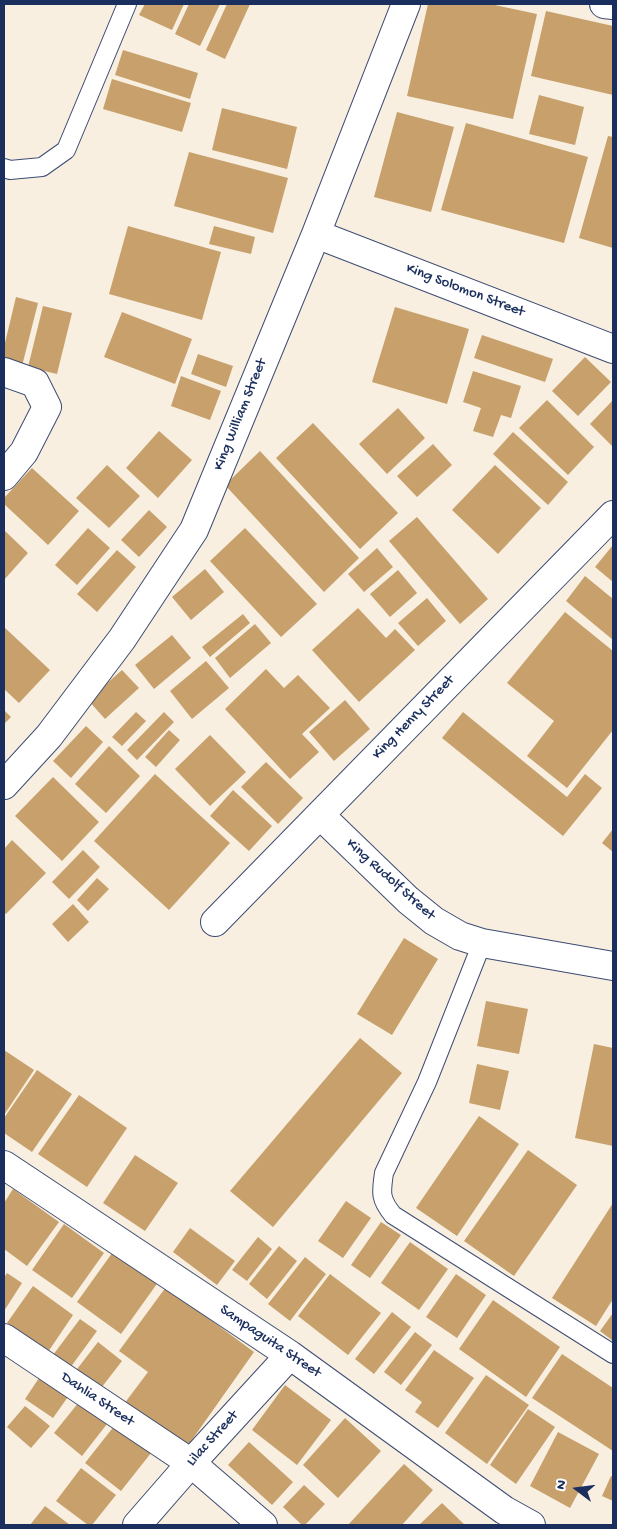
<!DOCTYPE html>
<style>
body{margin:0}
#map{position:relative;width:617px;height:1529px;overflow:hidden;background:#f8efe1;font-family:"Gochi Hand",sans-serif}
canvas{display:block}
.frame{position:absolute;inset:0;border:5px solid #1b2f5e;pointer-events:none}
.north{position:absolute;left:552px;top:1464px;width:50px;height:50px;-webkit-text-stroke:4px #fff;paint-order:stroke;rotate:285deg;font-size:14px;font-weight:700;line-height:20px;text-align:center;color:#1b2f5e}
.north::after{content:'';display:block;margin:auto;width:18px;height:22px;background:#1b2f5e;clip-path:polygon(50% 0,100% 100%,50% 72%,0 100%)}
</style>
<div id="map">
<canvas width="617" height="1529"></canvas>
<div class="frame"></div>
<div class="north">N</div>
</div>
<script>
const c = document.querySelector('canvas').getContext('2d');
c.lineJoin = 'round';
function fill(path, color) { c.fillStyle = color; c.fill(path, 'evenodd'); }
function trace(path, color, width, dash) { c.strokeStyle = color; c.lineWidth = width; c.lineCap = dash ? 'butt' : 'round'; c.setLineDash(dash || []); c.stroke(path); }
function write(font, color, halo, rows, align = 'center') {
  c.font = font + ' "Gochi Hand",sans-serif'; c.lineWidth = 4; c.setLineDash([]); c.textBaseline = 'middle'; c.strokeStyle = halo; c.fillStyle = color; for (const [text, x, y, turn = 0] of rows) {
    c.save(); c.translate(x, y); c.rotate((+turn || 0) * Math.PI / 180); c.textAlign = isNaN(turn) ? turn : align; if (halo) c.strokeText(text, 0, 0); c.fillText(text, 0, 0); c.restore();
  }
}
const building = new Path2D(`
 M145 4H184L172 30 139 15Z
 M189 4H220L200 46 175 34Z
 M227 4H250L225 59 206 50Z
 M428 4H490L537 14 513 119 407 96Z
 M546 11 613 26V95L531 76Z
 M123 50 198 73 190 99 115 75Z
 M112 79 191 103 182 132 103 109Z
 M539 95 584 107 575 145 529 134Z
 M222 108 297 127 287 169 212 150Z
 M397 112 454 127 431 212 374 197Z
 M466 123 588 157 564 243 441 210Z
 M608 136 613 137V248L579 238Z
 M189 152 288 178 273 233 174 206Z
 M128 226 221 252 202 320 109 294Z
 M214 226 255 237 251 254 209 244Z
 M16 297 38 303 22 366 4 362V347Z
 M43 306 72 313 57 374 28 367Z
 M395 307 469 329 447 404 372 382Z
 M122 312 192 339 175 384 104 357Z
 M482 335 553 359 545 382 474 358Z
 M198 354 233 366 226 387 191 374Z
 M585 357 611 382 578 416 552 391Z
 M473 371 521 386 511 418 501 415 493 437 473 431 481 408 463 402Z
 M181 376 221 391 210 420 171 406Z
 M547 400 594 447 568 475 519 428Z
 M613 400V447L590 424Z
 M398 408 425 438 387 474 359 444Z
 M313 423 398 513 360 549 276 458Z
 M159 431 192 460 158 498 126 468Z
 M513 432 568 482 548 505 493 454Z
 M433 444 452 465 417 497 397 476Z
 M260 451 359 558 324 592 225 485Z
 M107 465 140 496 109 528 76 498Z
 M495 465 541 508 498 554 452 510Z
 M32 468 79 511 48 545 4 504V498Z
 M149 510 167 527 139 557 121 540Z
 M417 517 488 599 460 624 389 541Z
 M88 528 110 548 77 585 55 565Z
 M245 528 317 604 281 637 210 561Z
 M4 530 28 553 4 580Z
 M613 545V582L595 567Z
 M377 548 393 567 364 592 348 574Z
 M117 550 136 567 97 612 77 594Z
 M205 569 224 592 191 620 172 597Z
 M398 570 417 593 390 617 370 594Z
 M585 576 613 599V640L566 601Z
 M427 598 446 621 418 646 398 623Z
 M358 608 386 638 395 629 415 650 359 702 312 650Z
 M565 612 613 651V730L567 788 527 756 554 721 507 683Z
 M243 614 250 623 210 657 202 647Z
 M255 624 271 643 230 678 215 658Z
 M4 627 50 670 19 703 4 689Z
 M172 635 191 658 154 689 135 665Z
 M206 661 229 688 192 719 170 691Z
 M266 669 284 688 298 675 330 708 302 734 319 752 290 779 225 709Z
 M122 670 139 688 105 719 88 700Z
 M345 700 370 729 334 761 309 732Z
 M4 710 11 717 4 724Z
 M136 712 146 721 122 746 112 737Z
 M164 712 174 722 137 760 127 750Z
 M463 712 567 797 585 774 602 788 563 836 442 738Z
 M86 726 103 742 71 778 53 761Z
 M169 730 180 740 156 767 145 757Z
 M210 735 246 772 210 806 175 769Z
 M109 746 140 776 106 813 75 784Z
 M266 762 303 798 278 824 241 787Z
 M155 774 230 843 169 910 94 841Z
 M53 777 99 822 62 861 15 816Z
 M233 790 272 826 249 851 210 816Z
 M613 829V852L602 843Z
 M12 840 46 873 6 914 4 912V849Z
 M83 850 100 867 69 899 52 882Z
 M97 878 109 889 88 911 77 900Z
 M73 904 89 922 68 942 52 924Z
 M404 938 438 959 392 1035 357 1014Z
 M486 1001 528 1009 519 1054 477 1046Z
 M360 1038 402 1073 273 1227 230 1191Z
 M594 1044 613 1048V1146L575 1138Z
 M4 1050 34 1070 4 1115Z
 M477 1064 509 1071 500 1110 469 1103Z
 M37 1070 72 1094 32 1152 4 1133V1118Z
 M79 1095 127 1128 87 1187 38 1154Z
 M479 1116 519 1144 457 1236 416 1208Z
 M528 1150 577 1185 514 1276 464 1241Z
 M135 1155 178 1183 145 1231 103 1203Z
 M13 1189 59 1222 27 1266 4 1249V1203Z
 M346 1201 371 1218 343 1258 318 1241Z
 M613 1203V1299L596 1326 552 1298Z
 M381 1222 401 1235 370 1278 351 1265Z
 M64 1224 104 1253 72 1298 32 1270Z
 M190 1228 235 1261 217 1285 173 1252Z
 M258 1237 272 1249 247 1281 232 1270Z
 M410 1242 448 1269 419 1310 381 1283Z
 M279 1246 297 1261 267 1299 249 1284Z
 M115 1249 159 1281 121 1334 77 1302Z
 M305 1257 326 1274 290 1321 268 1304Z
 M7 1273 22 1283 4 1311V1278Z
 M330 1274 381 1313 348 1355 298 1316Z
 M456 1274 486 1295 457 1338 426 1317Z
 M33 1286 73 1315 48 1352 7 1323Z
 M166 1287 254 1352 182 1454 121 1408 148 1372 119 1351Z
 M493 1300 560 1347 526 1397 459 1349Z
 M392 1312 411 1327 374 1374 355 1359Z
 M613 1313V1341L600 1331Z
 M80 1319 97 1331 70 1368 53 1355Z
 M415 1332 432 1345 401 1385 384 1372Z
 M98 1342 122 1361 98 1392 74 1373Z
 M434 1350 474 1378 438 1428 415 1412 422 1402 405 1390Z
 M562 1354 613 1388V1451L532 1398Z
 M41 1375 70 1394 53 1418 25 1399Z
 M486 1375 529 1405 487 1464 445 1433Z
 M285 1385 331 1420 297 1465 252 1430Z
 M79 1402 107 1424 82 1456 54 1433Z
 M25 1406 50 1426 31 1448 7 1427Z
 M528 1409 555 1427 516 1484 490 1465Z
 M345 1418 381 1451 338 1498 303 1465Z
 M115 1425 151 1453 121 1491 85 1463Z
 M558 1432 599 1454 570 1508 530 1486Z
 M249 1442 293 1482 272 1505 228 1465Z
 M404 1464 433 1490 402 1525H348Z
 M81 1468 116 1495 92 1525H88L56 1501Z
 M611 1476 613 1477V1501L602 1496Z
 M304 1485 325 1504 305 1525H302L283 1507Z
 M442 1503 465 1525H419Z
 M45 1506 70 1525H30Z`);
const service = new Path2D(`
 M4 168 10 170 42 167 66 150 127 4
 M482 943 427 1082 384 1173C381 1193 380 1199 393 1215L613 1354`);
const minor = new Path2D(`
 M604 4 613 5
 M316 234 613 349
 M4 372 35 383 47 407 24 452 4 476
 M4 785 49 736 122 639 194 530 316 234 406 4
 M320 815 408 900 434 921 460 936 482 943 613 966
 M215 922 613 515
 M4 1165 290 1355 504 1510 531 1525
 M4 1338 191 1463 263 1525
 M137 1525 191 1463 290 1355`);
const streetNames = [
 ["King Solomon Street",465,291,21],
 ["King William Street",241,415,-68],
 ["King Henry Street",414,718,-46],
 ["King Rudolf Street",390,880,42],
 ["Sampaguita Street",270,1342,34],
 ["Dahlia Street",97,1400,34],
 ["Lilac Street",213,1439,-48]
];
fill(building, '#c7a06b');
trace(service, '#3c4c72', 20);
trace(minor, '#3c4c72', 30);
trace(service, '#fff', 18);
trace(minor, '#fff', 28);
write('15px', '#1b2f5e', '#fff', streetNames);
</script>
